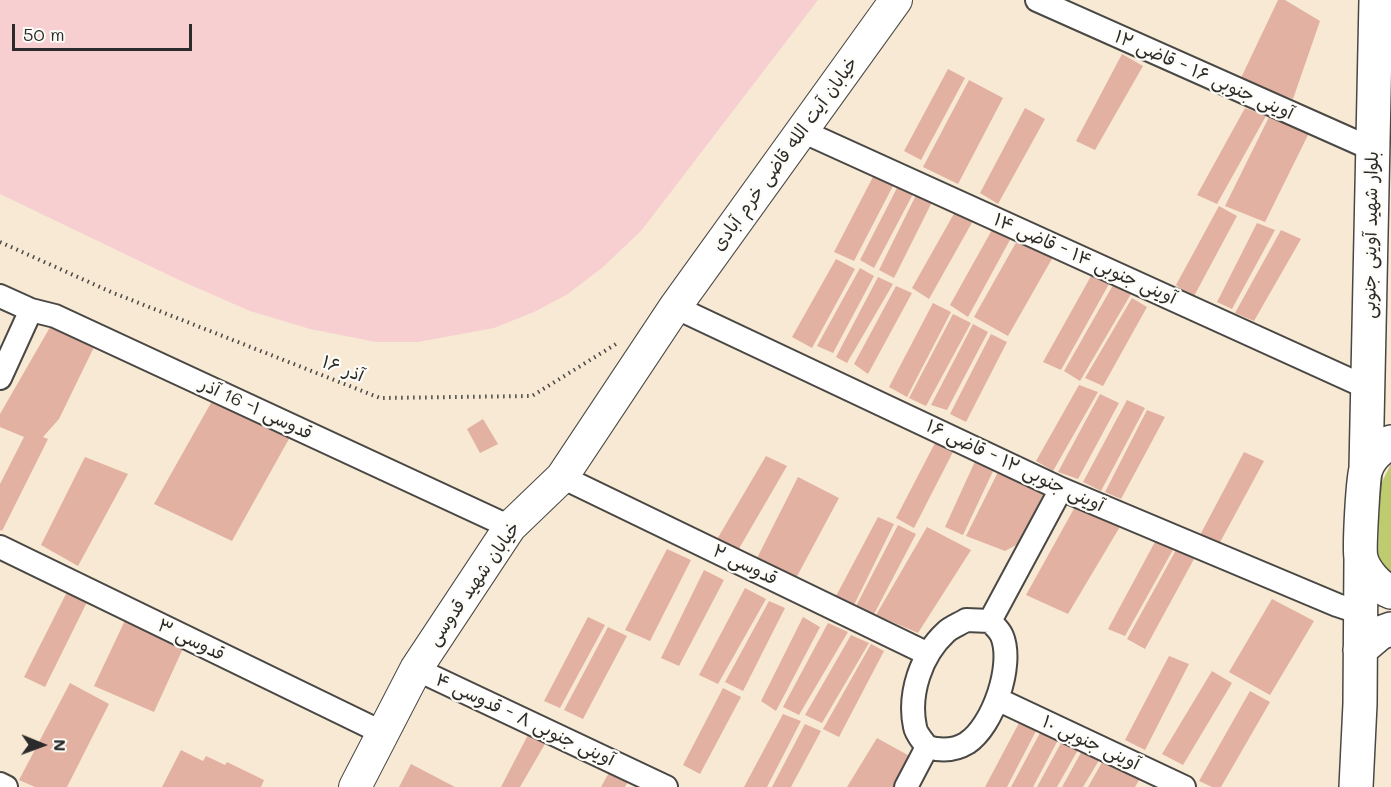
<!DOCTYPE html>
<meta charset="utf-8">
<style>
body{margin:0}
#map{position:relative;width:1391px;height:787px;overflow:hidden;background:#f7e9d4;font-family:Mali,sans-serif}
canvas{display:block}
.north{position:absolute;left:12px;top:715px;width:60px;height:60px;-webkit-text-stroke:4px #fdfcf7;paint-order:stroke;rotate:91deg;font-size:16px;font-weight:700;line-height:24px;text-align:center;color:#2b2b2b}
.north::after{content:'';display:block;margin:auto;width:21px;height:27px;background:#2b2b2b;clip-path:polygon(50% 0,100% 100%,50% 72%,0 100%)}
.scale{position:absolute;left:12px;top:24px;width:180px;height:27px;box-sizing:border-box;border:3px solid #2b2b2b;border-top:0;padding-left:8px;font-size:18px;line-height:21px;white-space:nowrap;color:#2b2b2b;-webkit-text-stroke:4px #fdfcf7;paint-order:stroke}
</style>
<div id="map">
<canvas width="1391" height="787"></canvas>
<div class="north">N</div>
<div class="scale">50 m</div>
</div>
<script>
const c = document.querySelector('canvas').getContext('2d');
c.lineJoin = 'round';
function fill(path, color) { c.fillStyle = color; c.fill(path, 'evenodd'); }
function trace(path, color, width, dash) { c.strokeStyle = color; c.lineWidth = width; c.lineCap = dash ? 'butt' : 'round'; c.setLineDash(dash || []); c.stroke(path); }
function write(font, color, halo, rows, align = 'center') {
  c.font = font + ' Mali,"Playpen Sans Arabic",sans-serif'; c.lineWidth = 4.5; c.setLineDash([]); c.textBaseline = 'middle'; c.strokeStyle = halo; c.fillStyle = color; for (const [text, x, y, turn = 0] of rows) {
    c.save(); c.translate(x, y); c.rotate((+turn || 0) * Math.PI / 180); c.textAlign = isNaN(turn) ? turn : align; if (halo) c.strokeText(text, 0, 0); c.fillText(text, 0, 0); c.restore();
  }
}
const built = new Path2D(`
 M0 0H818L641 231 603 267 568 294 534 312 494 328 418 342H376L310 329 250 311 179 280 0 194Z`);
const green = new Path2D(`
 M1391 464V572L1385 570 1378 554 1380 486Z`);
const building = new Path2D(`
 M1278 0H1285L1320 21 1293 99 1240 80Z
 M1122 54 1143 66 1095 150 1076 141Z
 M948 69 965 78 921 160 904 151Z
 M969 80 1003 98 958 184 923 167Z
 M1025 108 1045 119 998 204 980 193Z
 M1245 108 1266 116 1217 204 1197 195Z
 M1269 117 1309 133 1265 222 1225 206Z
 M875 173 895 182 854 261 834 252Z
 M899 184 914 192 874 268 860 260Z
 M917 193 932 202 894 278 879 270Z
 M1219 206 1237 216 1193 298 1176 285Z
 M956 210 974 219 929 299 912 288Z
 M1257 223 1275 230 1232 309 1217 302Z
 M993 228 1011 238 968 317 950 305Z
 M1281 230 1301 239 1254 321 1235 313Z
 M1018 239 1053 257 1008 336 974 317Z
 M836 259 855 269 812 348 792 337Z
 M860 268 874 276 833 353 817 346Z
 M1091 276 1109 284 1061 370 1043 362Z
 M878 277 893 284 847 363 836 357Z
 M1113 285 1131 294 1080 381 1064 371Z
 M896 286 912 293 868 374 854 364Z
 M1132 298 1147 307 1103 386 1085 378Z
 M933 303 951 312 907 397 889 387Z
 M953 314 971 323 926 406 909 398Z
 M53 322 97 341 59 419 43 437 48 439 2 531 0 530V484L24 437 0 427V414Z
 M973 324 988 332 947 410 931 405Z
 M991 334 1007 342 966 422 950 414Z
 M1079 385 1098 392 1053 471 1036 461Z
 M1100 394 1119 403 1078 479 1058 472Z
 M1127 400 1145 408 1101 491 1083 482Z
 M212 401 290 437 232 541 154 504Z
 M1147 410 1165 417 1121 499 1105 492Z
 M483 419 498 444 480 453 467 429Z
 M936 441 954 450 914 528 896 518Z
 M1244 452 1264 461 1218 546 1199 537Z
 M766 456 787 466 737 552 716 541Z
 M85 457 128 474 78 566 41 545Z
 M977 457 995 467 963 535 945 527Z
 M1001 466 1046 488 1020 543 1005 551 966 536Z
 M798 477 839 498 795 580 755 562Z
 M1076 505 1121 525 1068 614 1026 595Z
 M878 517 894 524 853 607 835 598Z
 M898 525 916 534 872 618 855 608Z
 M927 527 971 550 918 633 876 615Z
 M1156 540 1174 548 1125 636 1108 629Z
 M667 549 691 560 650 641 625 630Z
 M1176 550 1194 559 1145 649 1127 639Z
 M704 570 724 580 679 666 661 658Z
 M70 586 90 596 45 687 24 677Z
 M745 588 766 599 718 684 699 675Z
 M1272 599 1314 621 1270 695 1229 672Z
 M769 601 785 608 743 691 725 682Z
 M128 614 186 642 154 712 94 686Z
 M588 617 605 625 560 708 544 701Z
 M803 617 820 627 776 711 761 701Z
 M828 623 848 632 799 715 783 707Z
 M608 627 627 636 583 719 564 710Z
 M851 635 869 643 822 723 805 715Z
 M871 644 884 651 839 737 823 729Z
 M1169 656 1189 664 1145 750 1125 740Z
 M1212 671 1232 683 1183 765 1162 754Z
 M70 683 109 704 67 787H35L19 780Z
 M723 688 741 697 700 774 683 765Z
 M1250 691 1270 702 1221 787H1212L1199 781Z
 M783 714 801 721 767 787H744Z
 M1020 721 1037 729 1007 787H985Z
 M805 724 821 731 791 787H772Z
 M531 729 549 737 520 787H501Z
 M1041 731 1059 738 1033 787H1011Z
 M877 738 915 759 897 787H847Z
 M1062 741 1079 748 1057 787H1037Z
 M1083 749 1101 757 1083 787H1062Z
 M181 750 203 761 206 756 225 765 227 762 264 780 261 787H162Z
 M1105 757 1142 775 1135 787H1088Z
 M411 764 455 787H399Z
 M612 767 631 776 625 787H601Z`);
const path = new Path2D(`
 M0 242 111 292 380 398 532 396 616 344`);
const street = new Path2D(`
 M1037 0 1372 149
 M802 131 1368 388
 M0 296 31 310 55 316 510 527
 M675 307 1061 489 1337 605 1361 613
 M0 378 31 310
 M562 477 928 654
 M0 547 383 733
 M966 620 990 621C994 625 1000 631 1002 636 1014 665 993 726 967 743 954 751 941 751 927 747 923 741 916 734 915 727 908 694 921 655 946 632 951 627 960 624 966 620Z
 M990 621 1061 489
 M416 669 666 787
 M997 699 1184 787
 M0 784 6 787
 M906 787 927 747`);
const secondary = new Path2D(`
 M355 787 416 669 510 527 562 477 675 307 896 0`);
const primary = new Path2D(`
 M1391 442C1381 448 1370 457 1366 469 1363 476 1359 550 1361 558 1364 571 1379 588 1391 592
 M1366 469 1376 0
 M1360 650 1380 633 1391 629
 M1356 787 1360 704 1361 558`);
const streetNames = [
 ["آوینی جنوبی ۱۶ - قاضی ۱۲",1204,75,24],
 ["خیابان آیت الله قاضی خرم آبادی",785,154,-54],
 ["بلوار شهید آوینی جنوبی",1371,235,-89],
 ["آوینی جنوبی ۱۴ - قاضی ۱۴",1085,259,24],
 ["۱۶ آذر",343,369,21],
 ["قدوسی ۱- 16 آذر",256,409,25],
 ["آوینی جنوبی ۱۲ - قاضی ۱۶",1015,466,25],
 ["قدوسی ۲",745,565,26],
 ["خیابان شهید قدوسی",474,584,-55],
 ["قدوسی ۳",191,640,26],
 ["آوینی جنوبی ۸ - قدوسی ۴",525,720,25],
 ["آوینی جنوبی ۱۰",1091,743,25]
];
fill(built, '#f7cfd1');
fill(green, '#becc6f');
fill(building, '#e3b1a1');
trace(street, '#4a4844', 26);
trace(secondary, '#4a4844', 34);
trace(primary, '#4a4844', 36);
trace(path, '#4a4844', 4, [1.5, 4.5]);
trace(street, '#fff', 22);
trace(secondary, '#fff', 32);
trace(primary, '#fff', 33);
write('18px', '#2b2b2b', '#fdfcf7', streetNames);
</script>
